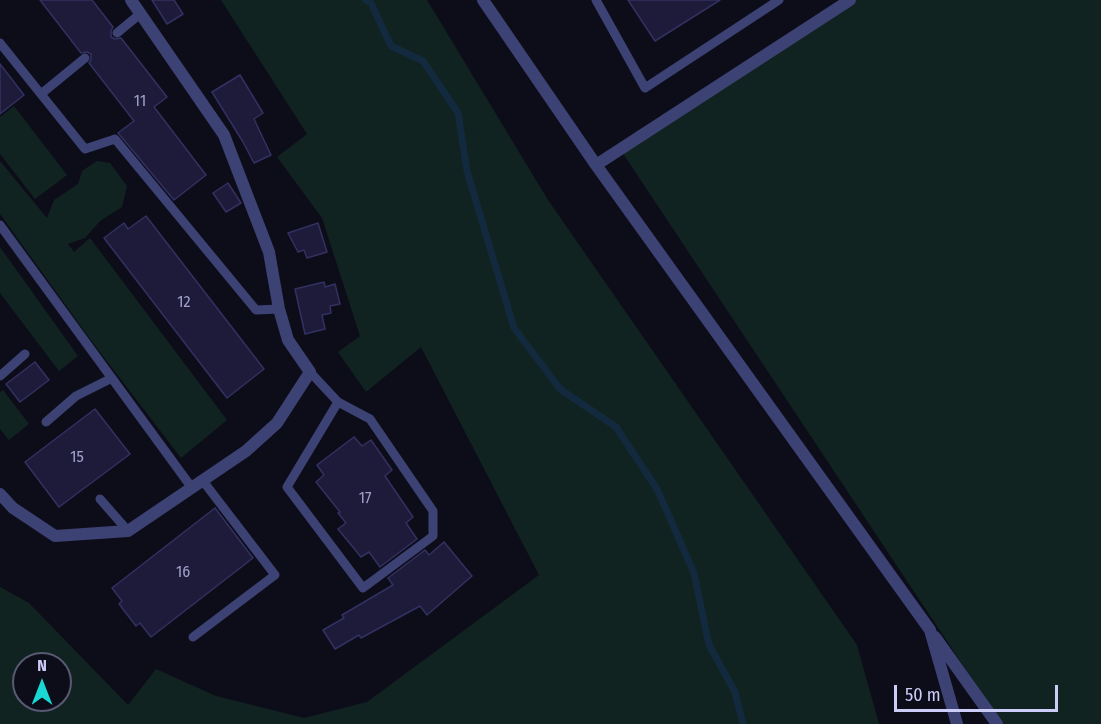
<!DOCTYPE html>
<style>
body{margin:0}
#map{position:relative;width:1101px;height:724px;overflow:hidden;background:#0d0d1a;font-family:"Fira Sans Condensed",sans-serif}
canvas{display:block}
.north{position:absolute;left:12px;top:652px;width:60px;height:60px;box-sizing:border-box;background:#0d0d1a;border:2px solid #595973;border-radius:50%;rotate:0deg;font-size:16px;font-weight:700;line-height:24px;text-align:center;color:#ccccf9}
.north::after{content:'';display:block;margin:auto;width:21px;height:27px;background:#19d8d4;clip-path:polygon(50% 0,100% 100%,50% 72%,0 100%)}
.scale{position:absolute;left:894px;top:685px;width:164px;height:27px;box-sizing:border-box;border:3px solid #ccccf9;border-top:0;padding-left:8px;font-size:18px;line-height:21px;white-space:nowrap;color:#ccccf9;-webkit-text-stroke:4px #0d0d1a;paint-order:stroke}
</style>
<div id="map">
<canvas width="1101" height="724"></canvas>
<div class="north">N</div>
<div class="scale">50 m</div>
</div>
<script>
const c = document.querySelector('canvas').getContext('2d');
c.lineJoin = 'round';
function fill(path, color) { c.fillStyle = color; c.fill(path, 'evenodd'); }
function trace(path, color, width, dash) { c.strokeStyle = color; c.lineWidth = width; c.lineCap = dash ? 'butt' : 'round'; c.setLineDash(dash || []); c.stroke(path); }
function write(font, color, halo, rows, align = 'center') {
  c.font = font + ' "Fira Sans Condensed",sans-serif'; c.lineWidth = 6; c.setLineDash([]); c.textBaseline = 'middle'; c.strokeStyle = halo; c.fillStyle = color; for (const [text, x, y, turn = 0] of rows) {
    c.save(); c.translate(x, y); c.rotate((+turn || 0) * Math.PI / 180); c.textAlign = isNaN(turn) ? turn : align; if (halo) c.strokeText(text, 0, 0); c.fillText(text, 0, 0); c.restore();
  }
}
const green = new Path2D(`
 M221 0H427L548 200 857 645 879 724H0V587L29 603 128 705 156 669 216 696 304 718 367 702 539 575 421 347 366 392 338 352 360 336 322 218 277 157 307 134ZM24 664H60V700H24Z
 M850 0H1101V724H1002L620 149Z
 M14 106 67 175 35 199 0 154V117Z
 M0 161 47 218 54 200 78 184 82 171 97 161 110 163 127 186 122 207 100 221 85 238 68 244 74 252 90 238 227 420 181 458 93 343 0 214Z
 M0 247 78 356 59 371 0 293Z
 M3 390 29 424 9 440 0 429V392Z`);
const stream = new Path2D(`
 M366 0 371 3 391 46 423 61 458 113 467 171 514 328 560 389 616 427 657 489 694 573 709 645 735 692 743 724`);
const building = new Path2D(`
 M40 0H92L113 27 111 31V37L115 39 121 38 167 97 154 107 206 175 174 200 118 133 134 121 89 63 91 60V54L87 52 81 53Z
 M152 0H174L183 14 167 24Z
 M628 0H720L655 41Z
 M0 64 24 95 0 114Z
 M240 75 263 113 254 119 271 155 254 163 243 142 212 92Z
 M228 183 241 203 226 212 213 193Z
 M146 216 264 369 227 398 104 238 124 223 128 229Z
 M318 223 327 252 307 258 304 250 298 252 288 233Z
 M324 282 325 287 335 284 340 304 330 306 331 313 322 315 325 329 305 334 295 289Z
 M35 362 49 380 20 402 6 384Z
 M95 409 130 454 59 507 25 462Z
 M354 437 362 446 371 440 392 470 385 476 413 517 406 523 417 539 380 567 369 552 361 557 338 529 346 523 338 513 340 512 316 482 324 475 317 465Z
 M215 508 253 558 151 637 140 623 136 626 119 604 122 601 112 588Z
 M444 542 472 576 427 615 420 606 361 638 359 635 335 649 323 630 344 618 342 615 393 585 388 578 425 550 429 555Z`);
const lane = new Path2D(`
 M596 0 645 88 779 0
 M117 33 140 14
 M0 43 85 149 115 139 256 310 279 309
 M41 94 85 58
 M0 225 192 488
 M310 372 338 402 370 419 433 511V536L363 588 287 487 338 402
 M0 376 25 354
 M46 422 76 396 112 378
 M100 499 128 531
 M193 637 275 575 203 481`);
const street = new Path2D(`
 M483 0 596 165 930 630 957 724
 M596 165 850 0
 M0 494 13 508 55 536 128 531 246 451 277 423 310 372 288 340 279 309 269 252 224 135 131 0
 M935 637 997 724`);
const numberNames = [
 ["11",140,102],
 ["12",184,303],
 ["15",77,458],
 ["17",365,499],
 ["16",183,573]
];
fill(green, '#112320');
trace(stream, '#12293e', 7);
fill(building, '#1d1b39');
trace(building, '#333062', 1.5);
trace(lane, '#3d4274', 9);
trace(street, '#3d4274', 12);
write('16px', '#a0a0c9', null, numberNames);
</script>
